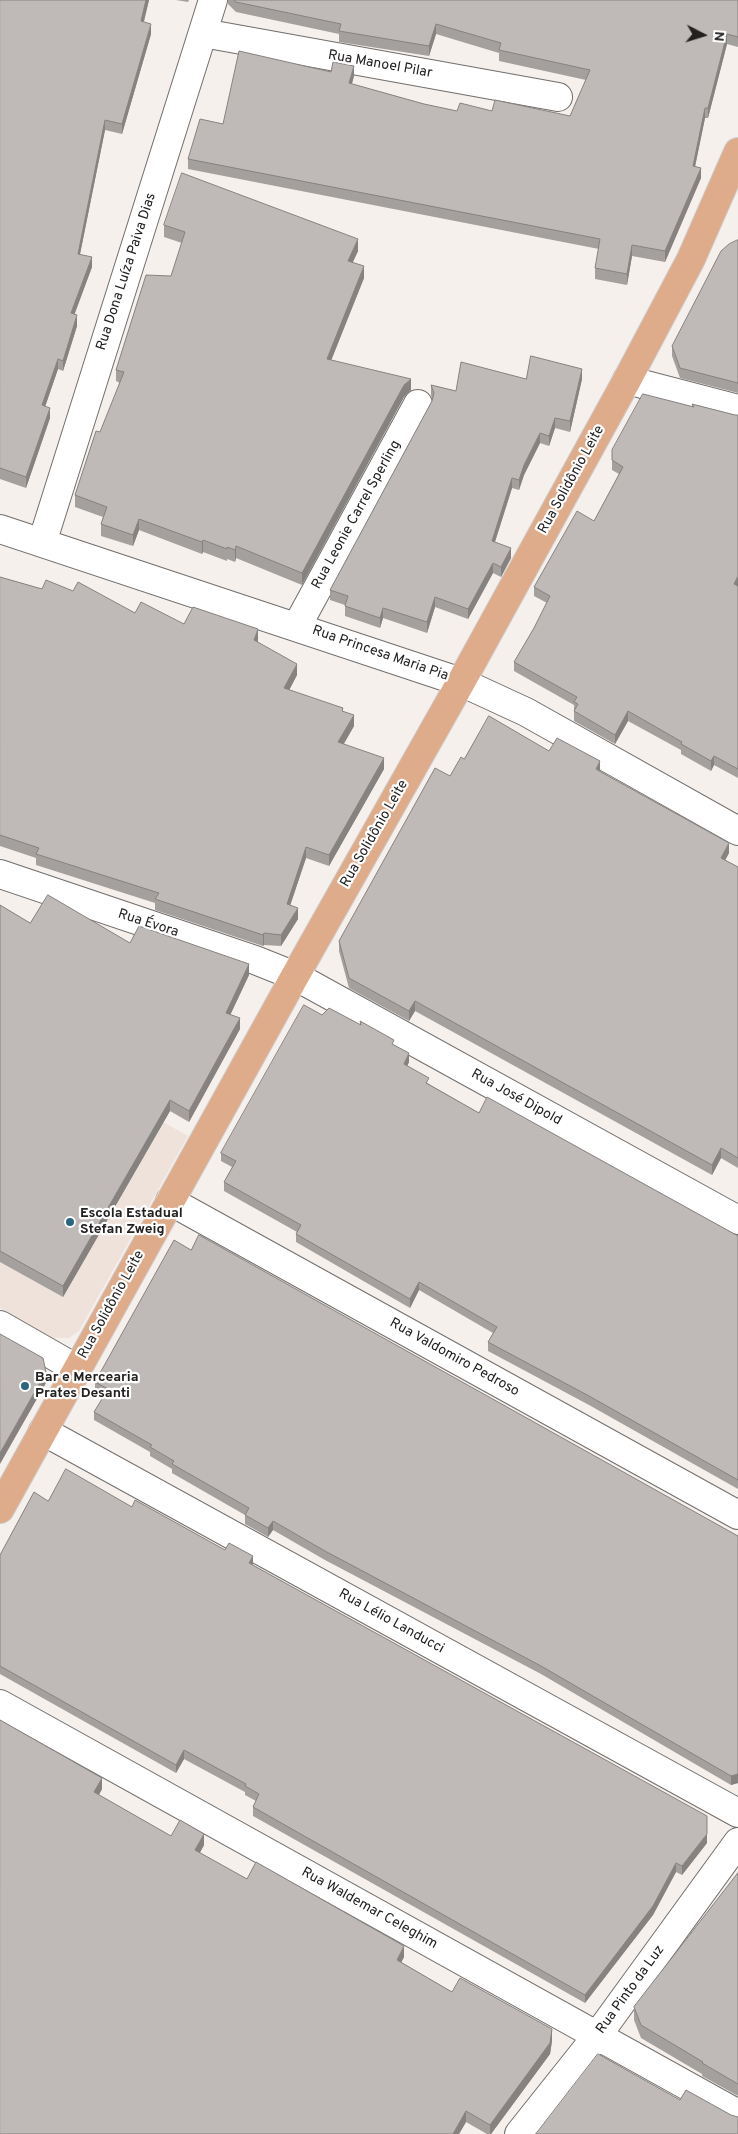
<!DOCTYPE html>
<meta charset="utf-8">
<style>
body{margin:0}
#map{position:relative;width:738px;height:2134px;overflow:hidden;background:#f6f0ed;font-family:Overpass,sans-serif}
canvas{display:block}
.north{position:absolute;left:678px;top:10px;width:50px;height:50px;-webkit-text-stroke:4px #fff;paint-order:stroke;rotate:95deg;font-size:14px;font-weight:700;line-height:20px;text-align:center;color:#232120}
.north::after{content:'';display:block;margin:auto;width:18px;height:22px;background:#232120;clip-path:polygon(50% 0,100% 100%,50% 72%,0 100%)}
</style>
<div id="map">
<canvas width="738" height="2134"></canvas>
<div class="north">N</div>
</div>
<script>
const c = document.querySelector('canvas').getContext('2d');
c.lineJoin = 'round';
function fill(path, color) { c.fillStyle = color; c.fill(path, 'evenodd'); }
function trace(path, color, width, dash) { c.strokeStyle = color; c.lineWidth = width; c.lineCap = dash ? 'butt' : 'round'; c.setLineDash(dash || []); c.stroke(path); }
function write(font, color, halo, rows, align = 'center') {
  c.font = font + ' Overpass,sans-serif'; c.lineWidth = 4.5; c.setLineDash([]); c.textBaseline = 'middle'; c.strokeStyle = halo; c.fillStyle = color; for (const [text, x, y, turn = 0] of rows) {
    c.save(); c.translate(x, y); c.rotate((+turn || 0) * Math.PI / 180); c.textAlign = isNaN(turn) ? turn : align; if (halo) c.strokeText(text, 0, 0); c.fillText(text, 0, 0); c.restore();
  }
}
const built = new Path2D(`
 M0 1030 188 1136 79 1331 69 1338H53L0 1308Z`);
const minor = new Path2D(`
 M203 33 558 97
 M627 380 738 409
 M0 529 461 682 526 712 738 831
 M42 543 213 0
 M297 626 418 404
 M0 874 255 960 295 976 738 1220
 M170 1201 738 1515
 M0 1325 77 1369
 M43 1431 738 1813
 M0 1704 738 2114
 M519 2134 597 2036 738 1842`);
const major = new Path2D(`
 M0 1509 295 976 461 682 627 380 691 259 738 152`);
const wall = new Path2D(`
 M0 0H149L144 22 151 34 122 134 105 130 80 254 92 267 74 314 77 326 63 371 58 369 45 406 50 418 26 488 0 479Z
 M176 0H189L188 2Z
 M228 0H738V47L727 44 708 118H705L695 167 701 178 665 262 632 256 627 285 595 279V268L599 249 188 169V159L223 124 354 76 352 84 424 104 457 111H492L570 116 586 80 499 61V53L436 34 429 56 339 42V34L236 12 228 4Z
 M164 225 358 251 353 262 364 278 331 360 411 390 404 397 302 585 236 558 235 562 227 559V561L203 552 202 554 139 530 133 546 101 536V524L103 517 75 507V495L120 383 116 381V370L171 276 182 243 164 237Z
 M738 240V393L680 378 672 356V346Z
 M526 379H582L570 432 555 428 549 446 540 443 524 475 519 490 512 488 495 542 511 558 501 577 493 573 468 619 435 607 427 633 383 618 380 628 345 616V605L330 600V590L432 401V399L431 395V385L456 391Z
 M692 404 735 415H738V778L714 765 711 771 681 754V750L628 721 615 744 574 721V705L514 671V662L534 628 547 603 534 596V587L594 521 619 474 612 470V450L692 407Z
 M0 577 42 589 73 591 135 613 258 640V642L297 675 289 690 343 711 354 726 344 744 384 769 329 866 306 858 290 905 298 919 281 946 264 945 263 946 155 910V903L36 865V858L0 846Z
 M549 751 600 771 729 853 725 860 738 867V1168L721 1158 712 1175 415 1011 409 1021 349 988 339 951V941L450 776 464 759Z
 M0 905 30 923 130 943 249 975 230 1015 240 1029 189 1122 170 1111 63 1297 0 1262Z
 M322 1015 360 1025V1021L394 1045 409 1062 407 1066 429 1084 479 1113 738 1236V1489L589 1405 488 1351V1342L493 1333 419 1290 410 1308 296 1242V1234L297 1232 224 1191V1182L232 1167 221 1161V1153Z
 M191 1250 738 1536V1783L731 1785 541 1674 325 1560 273 1530 268 1537 245 1524V1515L172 1473V1469L150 1456V1452L94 1420V1412L104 1396 95 1391V1382Z
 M48 1501 132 1507 225 1550 253 1564V1565L707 1843 682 1875 676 1872 653 1915 585 2003 253 1816V1807L256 1801 245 1795V1792L184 1759 176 1773 0 1674V1555Z
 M0 1720 102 1789 99 1795 171 1836 204 1845 200 1853 247 1879 404 1957 401 1962 452 1992 552 2041 550 2054 491 2134H487L466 2122 459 2134H0Z
 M738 1873V2096L702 2076V2074L641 2038 634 2020V2007Z`);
const shadedWall = new Path2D(`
 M146 0H149L141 32V21Z
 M151 24V34L122 134V124Z
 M436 24V34L429 56V46Z
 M727 34V44L708 118V108Z
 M354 66V76L349 93V83Z
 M705 108V118L693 176V166Z
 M105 120V130L78 264V254Z
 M701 168V178L665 262V251Z
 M358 239V251L348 272V261Z
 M632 245V256L627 285V274Z
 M92 257V267L71 324V313Z
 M364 266V278L327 371V359Z
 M77 315V326L63 371V361Z
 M58 359V369L42 416V405Z
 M582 369V379L570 432V421Z
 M411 379V390L404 397 302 585V573L404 385Z
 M50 408V418L26 488V477Z
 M555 418V428L549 446V436Z
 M540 433V443L524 475 519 490V480L524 465Z
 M512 478V488L492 551V541Z
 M139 519V530L133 546V535Z
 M203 540V552L202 554V542Z
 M236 546V558L235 562V550Z
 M511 548V558L501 577V567Z
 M493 563V573L468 619V609Z
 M738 576V586L734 584Z
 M435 597V607L427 633V622Z
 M383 608V618L380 628V618Z
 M258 629V640L254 651V640Z
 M297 664V675L284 700V688Z
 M628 711V721L615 744V735Z
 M354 715V726L338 753V742Z
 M714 756V765L711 771V761Z
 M384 758V769L329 866V855Z
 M600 761V771L596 769Z
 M729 843V853L721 868V858Z
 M306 847V858L287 915V904Z
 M298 908V919L281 946V935Z
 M264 933V945L263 946V935Z
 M249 964V975L226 1024V1013Z
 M415 1001V1011L409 1021V1011Z
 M240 1018V1029L189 1122V1111Z
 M409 1053V1062L404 1073V1064Z
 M170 1100V1111L63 1297V1286Z
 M721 1148V1158L712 1175V1165Z
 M419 1282V1290L410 1308V1299Z
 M46 1372V1383L0 1464V1453Z
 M273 1521V1530L268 1537V1528Z
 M253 1556V1564L249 1572V1563Z
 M184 1750V1759L176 1773V1765Z
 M738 1774V1783L731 1785V1776Z
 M102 1778V1789L94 1803V1792Z
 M204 1834V1845L195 1861V1850Z
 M707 1834V1843L682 1875V1866Z
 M676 1863V1872L653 1915 585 2003V1995Z
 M404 1946V1957L397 1971V1960Z
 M552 2029V2041L550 2054 491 2134H490V2125Z
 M466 2111V2122L459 2134H453Z`);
const building = new Path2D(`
 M0 0H146L141 21 151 24 122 124 105 120 78 254 92 257 71 313 77 315 63 361 58 359 42 405 50 408 26 477 0 468Z
 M234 0H738V37L727 34 708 108H705L693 166 701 168 665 251 632 245 627 274 595 268 600 239 188 159 200 119 223 124 239 51 331 72 333 62 354 66 349 83 424 104 457 111 460 103 492 111 495 100 570 116 590 70 499 50 501 43 436 24 429 46 339 31 341 24 236 2Z
 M182 173 358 239 348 261 364 266 327 359 411 379 404 385 302 573 236 546 235 550 227 547V549L203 540 202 542 139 519 133 535 101 524 107 507 75 495 96 431 100 432 124 372 116 370 146 275 171 276 185 232 164 225Z
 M738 240V383L680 368 672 346 721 251 729 244Z
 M531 356 582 369 570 421 555 418 549 436 540 433 524 465 519 480 512 478 492 541 511 548 501 567 493 563 468 609 435 597 427 622 383 608 380 618 345 606 348 596 330 590 432 401 434 393 431 385 456 391 461 362 526 379Z
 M643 394 694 407 692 404 735 415H738V576L734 584 738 586V769L714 756 711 761 681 744 682 742 628 711 615 735 574 711 578 704 574 702 577 697 514 662 534 628 550 596 534 587 577 511 594 521 623 467 612 460V450Z
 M0 577 42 589 46 580 73 591 78 582 135 613 141 602 184 624 193 607 258 629 254 640 297 664 284 688 343 708 342 711 354 715 338 742 384 758 329 855 306 847 287 904 298 908 281 935 264 933 263 935 155 899 159 893 36 854 39 848 0 835Z
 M489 716 549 751 557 738 600 761 596 769 599 771 729 843 721 858 738 867V1158L721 1148 712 1165 415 1001 409 1011 349 978 339 941 435 768 450 776 461 757 464 759Z
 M48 895 130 943 139 926 249 964 226 1013 240 1018 189 1111 170 1100 63 1286 0 1251V905L30 923Z
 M304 1005 322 1015 329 1008 361 1025 360 1021 394 1040 392 1044 409 1053 404 1064 429 1078 426 1083 479 1113 487 1097 738 1236V1480L589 1396 488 1342 497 1327 419 1282 410 1299 296 1234 301 1225 224 1182 236 1161 221 1153Z
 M199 1235 738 1536V1774L731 1776 541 1666 325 1551 273 1521 268 1528 245 1515 249 1508 172 1464 174 1461 150 1447 152 1445 94 1412 108 1389 95 1382 174 1240 191 1250Z
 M0 1334 43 1358 46 1372 0 1453Z
 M66 1469 132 1507 135 1500 225 1550 229 1543 253 1556 249 1563 707 1816V1834L682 1866 676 1863 653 1906 585 1995 253 1807 259 1794 245 1786 246 1784 184 1750 176 1765 0 1666V1555L34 1492 48 1501Z
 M0 1720 102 1778 94 1792 171 1836 180 1820 204 1834 195 1850 247 1879 256 1862 404 1946 397 1960 452 1992 460 1978 552 2029 550 2043 490 2125 466 2111 453 2134H0Z
 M738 1873V2084L702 2063 703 2062 641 2025 634 2007Z
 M598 2054 680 2100 686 2090 731 2115 738 2117V2134H536Z`);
const markers = [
 [70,1222,5,"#2d657f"],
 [25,1386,5,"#2d657f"]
];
const streetNames = [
 ["Rua Manoel Pilar",380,65,10],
 ["Rua Dona Luíza Paiva Dias",127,272,-72],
 ["Rua Solidônio Leite",572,480,-61],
 ["Rua Leonie Carrel Sperling",357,515,-61],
 ["Rua Princesa Maria Pia",380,654,19],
 ["Rua Solidônio Leite",375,834,-60],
 ["Rua Évora",148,924,18],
 ["Rua José Dipold",516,1098,29],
 ["Rua Solidônio Leite",112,1305,-61],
 ["Rua Valdomiro Pedroso",454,1358,29],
 ["Rua Lélio Landucci",391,1622,29],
 ["Rua Waldemar Celeghim",369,1909,29],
 ["Rua Pinto da Luz",631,1990,-54]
];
const poiNames = [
 ["Escola Estadual",80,1214],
 ["Stefan Zweig",80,1230],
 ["Bar e Mercearia",35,1378],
 ["Prates Desanti",35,1394]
];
fill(built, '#efe2db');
trace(minor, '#726e6b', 30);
trace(major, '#cfcece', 30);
trace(minor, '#fff', 28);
trace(major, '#dfac8b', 28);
fill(wall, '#a4a09d');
fill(shadedWall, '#868280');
fill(building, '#bfbab7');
trace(building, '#868280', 1);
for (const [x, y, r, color] of markers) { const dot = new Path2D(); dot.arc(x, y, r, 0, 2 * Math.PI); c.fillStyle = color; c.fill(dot); trace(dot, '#fff', 2); }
write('14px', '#232120', '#fff', streetNames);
write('bold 14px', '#232120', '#fff', poiNames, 'left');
</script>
